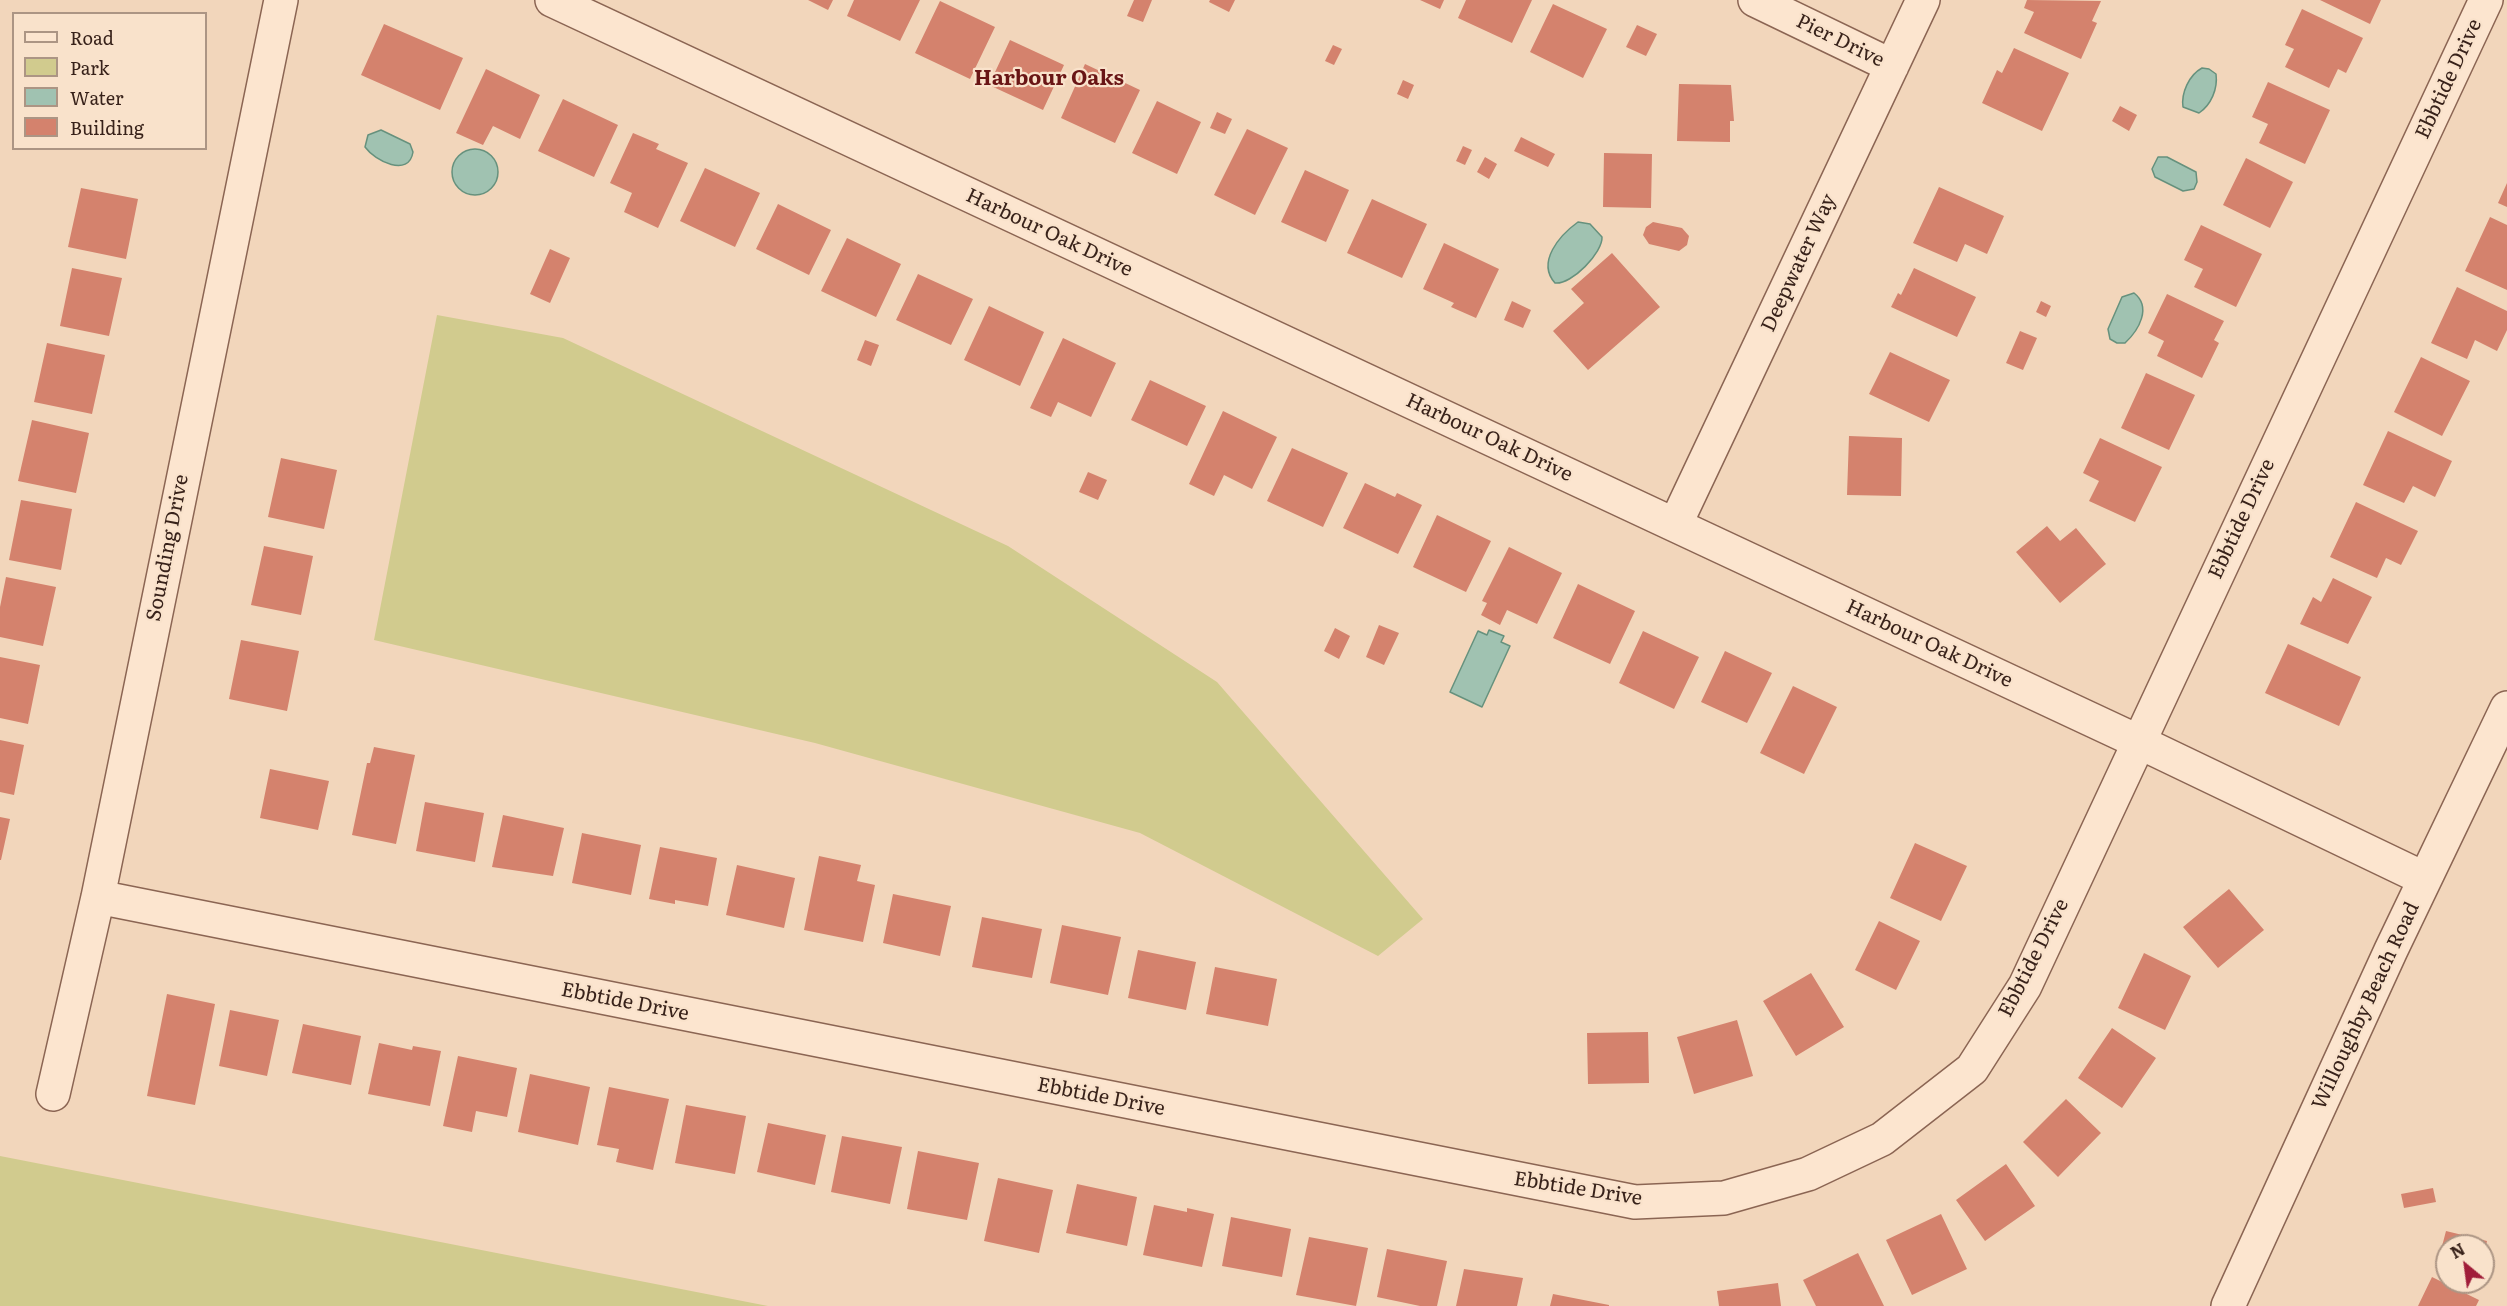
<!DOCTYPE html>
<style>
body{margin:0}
#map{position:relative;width:2507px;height:1306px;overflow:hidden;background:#f2d6bb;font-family:Literata,serif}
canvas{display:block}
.legend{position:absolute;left:12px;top:12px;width:195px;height:138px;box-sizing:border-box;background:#f9e2cb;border:2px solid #ac9584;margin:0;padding:8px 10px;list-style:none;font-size:18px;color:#38221a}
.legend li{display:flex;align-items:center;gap:12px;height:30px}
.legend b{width:30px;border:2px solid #ac9584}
.north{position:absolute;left:2435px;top:1234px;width:60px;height:60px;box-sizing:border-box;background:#f9e2cb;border:2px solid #ac9584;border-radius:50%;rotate:331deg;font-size:16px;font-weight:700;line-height:24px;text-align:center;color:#38221a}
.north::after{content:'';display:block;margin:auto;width:21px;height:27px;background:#a01d39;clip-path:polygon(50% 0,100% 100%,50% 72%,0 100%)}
</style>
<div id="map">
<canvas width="2507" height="1306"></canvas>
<ul class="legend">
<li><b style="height:8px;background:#fce5cf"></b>Road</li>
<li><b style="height:16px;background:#d1cb8e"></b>Park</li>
<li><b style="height:16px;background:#a0c2b1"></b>Water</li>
<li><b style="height:16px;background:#d4826d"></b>Building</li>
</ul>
<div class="north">N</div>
</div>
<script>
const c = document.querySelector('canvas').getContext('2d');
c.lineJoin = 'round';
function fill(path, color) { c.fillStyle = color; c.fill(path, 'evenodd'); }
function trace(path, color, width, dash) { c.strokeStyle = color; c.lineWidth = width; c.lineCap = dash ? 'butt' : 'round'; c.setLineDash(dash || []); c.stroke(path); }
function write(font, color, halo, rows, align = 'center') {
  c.font = font + ' Literata,serif'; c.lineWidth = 4.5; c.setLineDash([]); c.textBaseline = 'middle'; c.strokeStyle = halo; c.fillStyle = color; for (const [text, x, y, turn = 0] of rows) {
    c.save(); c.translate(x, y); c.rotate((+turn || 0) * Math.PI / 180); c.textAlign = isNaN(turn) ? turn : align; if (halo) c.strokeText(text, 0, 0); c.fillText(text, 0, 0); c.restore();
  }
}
const green = new Path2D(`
 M437 315 563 338 1008 546 1217 682 1423 919 1378 956 1140 833 815 743 374 640Z
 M0 1156 768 1306H0Z`);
const water = new Path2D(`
 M2202 68 2209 69 2216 74C2218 89 2211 105 2199 113L2183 107C2181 93 2189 75 2202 68Z
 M381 130 410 144 413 152C409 178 375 161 365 147L368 135Z
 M452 172a23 23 0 1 1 46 0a23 23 0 1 1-46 0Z
 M2158 157H2167L2196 172 2197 182 2194 189 2183 191 2155 177 2152 169Z
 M1578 222 1590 224 1602 237C1603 252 1572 285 1555 283 1536 262 1560 235 1578 222Z
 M2134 293C2152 307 2139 330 2125 343H2117L2110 339 2108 329 2122 297Z
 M1489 630 1504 636 1501 642 1510 646 1482 707 1450 692 1478 631 1487 635Z`);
const building = new Path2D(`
 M808 0H833L828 10Z
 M854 0H920L900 41 847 16Z
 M1134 0H1152L1143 22 1127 16Z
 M1210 0H1235L1229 12 1209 2Z
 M1420 0H1444L1440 9Z
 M1466 0H1532L1512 43 1458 18Z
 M2027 0 2101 1 2092 21 2097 23 2081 59 2024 33 2034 12 2024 8Z
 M2320 0H2381L2370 24Z
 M940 1 995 27 970 79 915 53Z
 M1553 4 1607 29 1583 78 1530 52Z
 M2302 9 2363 38 2346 73 2338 69 2329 88 2285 67 2294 49 2285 45Z
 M384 24 463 58 440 110 361 75Z
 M1637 25 1657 34 1646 56 1626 47Z
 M1010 40 1064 65 1043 110 989 85Z
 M1333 45 1342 49 1334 65 1325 61Z
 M2014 48 2069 73 2042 131 1982 103 1997 70 2002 73Z
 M1085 64 1140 90 1115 143 1061 118Z
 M486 69 540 95 520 139 493 126 483 145 456 133Z
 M1403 80 1414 85 1408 99 1397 94Z
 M2268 82 2330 110 2305 164 2259 143 2268 124 2252 117Z
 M1679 84 1731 85 1734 121H1730V142L1677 141Z
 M563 99 618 125 594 177 538 151Z
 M1157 101 1201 122 1177 174 1132 153Z
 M2120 106 2137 115 2129 131 2112 121Z
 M1217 112 1232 119 1225 134 1210 128Z
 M1247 129 1288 148 1255 215 1214 195Z
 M633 133 659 144 656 149 688 163 658 228 624 212 632 193 610 183Z
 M1521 137 1555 154 1548 167 1514 151Z
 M1463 146 1472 150 1465 165 1456 161Z
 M1604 153 1652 154 1651 208 1603 207Z
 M1485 157 1497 164 1489 179 1477 172Z
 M2246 158 2293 182 2270 228 2223 205Z
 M705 168 760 193 735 247 680 221Z
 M1305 170 1349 190 1326 242 1281 222Z
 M2507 183V207L2498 203Z
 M1939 187 2004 216 1987 254 1965 244 1957 262 1913 243Z
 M81 188 138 199 126 259 68 247Z
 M1372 199 1427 224 1402 278 1347 253Z
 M778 204 831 230 809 275 756 249Z
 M2490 217 2507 225V290L2465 271Z
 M1653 222 1682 228 1689 236 1687 245 1679 251 1649 244 1643 235 1646 227Z
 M2201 225 2262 254 2236 307 2194 287 2203 269 2184 260Z
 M847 238 901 264 876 317 821 291Z
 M1444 243 1499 269 1476 318 1451 307 1454 303 1423 289Z
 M550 249 570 258 550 303 530 294Z
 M1612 253 1660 307 1588 370 1553 331 1584 303 1571 289Z
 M72 268 122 278 109 336 60 326Z
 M1914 268 1976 297 1957 337 1891 307 1898 293 1901 295Z
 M918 274 973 299 951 345 896 320Z
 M2457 287 2507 311V330L2497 351 2475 340 2467 359 2431 343Z
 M2167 294 2224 321 2214 340 2219 343 2202 378 2157 356 2164 341 2148 333Z
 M1512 301 1531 310 1523 328 1504 320Z
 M2041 301 2051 306 2046 317 2036 312Z
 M989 306 1044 332 1020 386 964 360Z
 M2020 331 2037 338 2023 370 2006 363Z
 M1063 338 1116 363 1091 417 1058 402 1051 417 1030 408Z
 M865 340 879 345 871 366 857 360Z
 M47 343 105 355 92 414 34 402Z
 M1890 352 1950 380 1929 422 1869 394Z
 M2421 357 2470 381 2442 436 2394 412Z
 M2146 373 2195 395 2169 450 2121 428Z
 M1150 380 1206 406 1187 446 1131 420Z
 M1223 411 1277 437 1252 489 1224 475 1214 496 1189 484Z
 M32 420 89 433 76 493 18 481Z
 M2388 431 2452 461 2435 497 2413 486 2404 503 2363 485Z
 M1849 436 1902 438 1901 496 1847 495Z
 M2100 438 2162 467 2135 522 2089 501 2099 481 2083 473Z
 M1292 448 1348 473 1323 527 1267 501Z
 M281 458 337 470 324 529 268 517Z
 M1088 472 1107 480 1098 500 1079 492Z
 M1365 483 1395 497 1397 493 1422 505 1398 554 1343 528Z
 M21 500 72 509 61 570 9 560Z
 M2356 502 2418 531 2401 565 2386 558 2377 578 2330 557Z
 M1437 515 1491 541 1466 592 1413 567Z
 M2047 526 2060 541 2076 528 2106 564 2060 603 2016 552Z
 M264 546 313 556 301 615 251 605Z
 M1509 547 1562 573 1537 624 1507 610 1500 625 1481 615 1487 603 1482 601Z
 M6 577 56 587 43 646 0 637V607Z
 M2333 578 2372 597 2348 644 2300 624 2313 597 2321 602Z
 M1578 584 1635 611 1610 664 1553 638Z
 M1379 625 1399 633 1384 665 1366 657Z
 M1335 628 1350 636 1339 659 1324 651Z
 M1643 631 1699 657 1674 709 1619 683Z
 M241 640 299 651 287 711 229 699Z
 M2288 644 2361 677 2339 726 2265 693Z
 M1725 651 1772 673 1747 723 1701 702Z
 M0 657 40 665 28 724 0 718Z
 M1793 686 1837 707 1804 774 1760 753Z
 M0 740 24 745 14 795 0 792Z
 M374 747 415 755 396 844 352 835 367 763H370Z
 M270 769 329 781 318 830 260 818Z
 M425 802 484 813 475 862 416 851Z
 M503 815 564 828 553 876 492 867Z
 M0 817 10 819 1 860H0Z
 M582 833 641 845 631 895 572 883Z
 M1915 843 1967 866 1941 921 1890 898Z
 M660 847 717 858 708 906 675 900V904L649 899Z
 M819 856 861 865 857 881 875 885 863 942 804 930Z
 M737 865 795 878 784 928 726 915Z
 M2229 889 2264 930 2218 968 2183 927Z
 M893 894 951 906 940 956 883 943Z
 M982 917 1042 929 1032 978 972 967Z
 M1879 921 1920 941 1896 990 1855 970Z
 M1062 925 1121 937 1108 995 1050 983Z
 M1138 950 1196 962 1186 1010 1128 998Z
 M2144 953 2191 976 2165 1030 2118 1008Z
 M1215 967 1277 979 1268 1026 1206 1014Z
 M1811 973 1844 1027 1796 1056 1763 1001Z
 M167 994 215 1004 195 1105 147 1096Z
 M230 1010 279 1020 267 1076 219 1066Z
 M1737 1020 1753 1076 1694 1094 1677 1037Z
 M303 1024 361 1036 351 1085 292 1073Z
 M2112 1028 2156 1058 2122 1108 2078 1078Z
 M1648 1032 1649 1083 1588 1084 1587 1033Z
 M379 1043 412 1050 413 1046 441 1051 430 1106 368 1094Z
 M458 1056 517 1068 507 1117 476 1111 472 1132 443 1126Z
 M530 1074 590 1087 578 1145 518 1132Z
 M609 1087 669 1099 653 1170 616 1162 619 1149 597 1145Z
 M2066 1099 2101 1133 2058 1177 2023 1142Z
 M686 1105 746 1116 735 1174 675 1163Z
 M768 1123 826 1135 815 1185 757 1172Z
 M842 1136 902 1147 890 1204 831 1192Z
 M918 1151 979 1163 967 1220 907 1209Z
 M2006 1164 2035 1206 1985 1241 1956 1200Z
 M998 1178 1053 1190 1039 1253 984 1241Z
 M1077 1184 1137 1197 1127 1246 1066 1233Z
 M2433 1188 2436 1202 2404 1208 2401 1194Z
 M1154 1205 1187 1212V1208L1214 1214 1202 1267 1143 1255Z
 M1941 1214 1967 1269 1912 1295 1886 1240Z
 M1231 1217 1291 1229 1282 1277 1222 1266Z
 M2446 1231 2487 1241 2484 1253 2483 1246H2447V1256L2440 1254Z
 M1309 1237 1368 1248 1356 1306 1296 1295Z
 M1387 1249 1447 1261 1437 1306H1420L1377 1297Z
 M1858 1253 1884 1306H1816L1803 1280Z
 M1464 1269 1523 1278 1517 1306H1456Z
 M2432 1277 2479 1300 2476 1306H2418Z
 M1778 1283 1781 1306H1719L1717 1291Z
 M1553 1294 1609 1305V1306H1550Z`);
const minor = new Path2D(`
 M552 0 2137 741 2425 879
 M1755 0 1892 66
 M1675 525 1923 0
 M98 897 1635 1202 1724 1198 1808 1174 1882 1139 1972 1069 2025 986 2486 0
 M53 1094 98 897 281 0
 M2228 1306 2391 950 2507 708`);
const streetNames = [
 ["Pier Drive",1840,41,26],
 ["Ebbtide Drive",2449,79,-65],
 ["Harbour Oak Drive",1049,233,25],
 ["Deepwater Way",1799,263,-65],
 ["Harbour Oak Drive",1489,438,25],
 ["Ebbtide Drive",2242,519,-65],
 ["Sounding Drive",168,548,-79],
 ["Harbour Oak Drive",1929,644,25],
 ["Ebbtide Drive",2034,958,-63],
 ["Ebbtide Drive",625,1002,11],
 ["Willoughby Beach Road",2366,1006,-65],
 ["Ebbtide Drive",1101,1097,11],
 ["Ebbtide Drive",1578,1189,9]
];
const neighbourhoodNames = [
 ["Harbour Oaks",1049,79]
];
fill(green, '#d1cb8e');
fill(water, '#a0c2b1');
trace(water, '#66917d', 1.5);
fill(building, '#d4826d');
trace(minor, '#8b6553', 36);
trace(minor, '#fce5cf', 33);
write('20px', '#38221a', '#f9e2cb', streetNames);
write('bold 21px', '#691515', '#f9e2cb', neighbourhoodNames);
</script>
